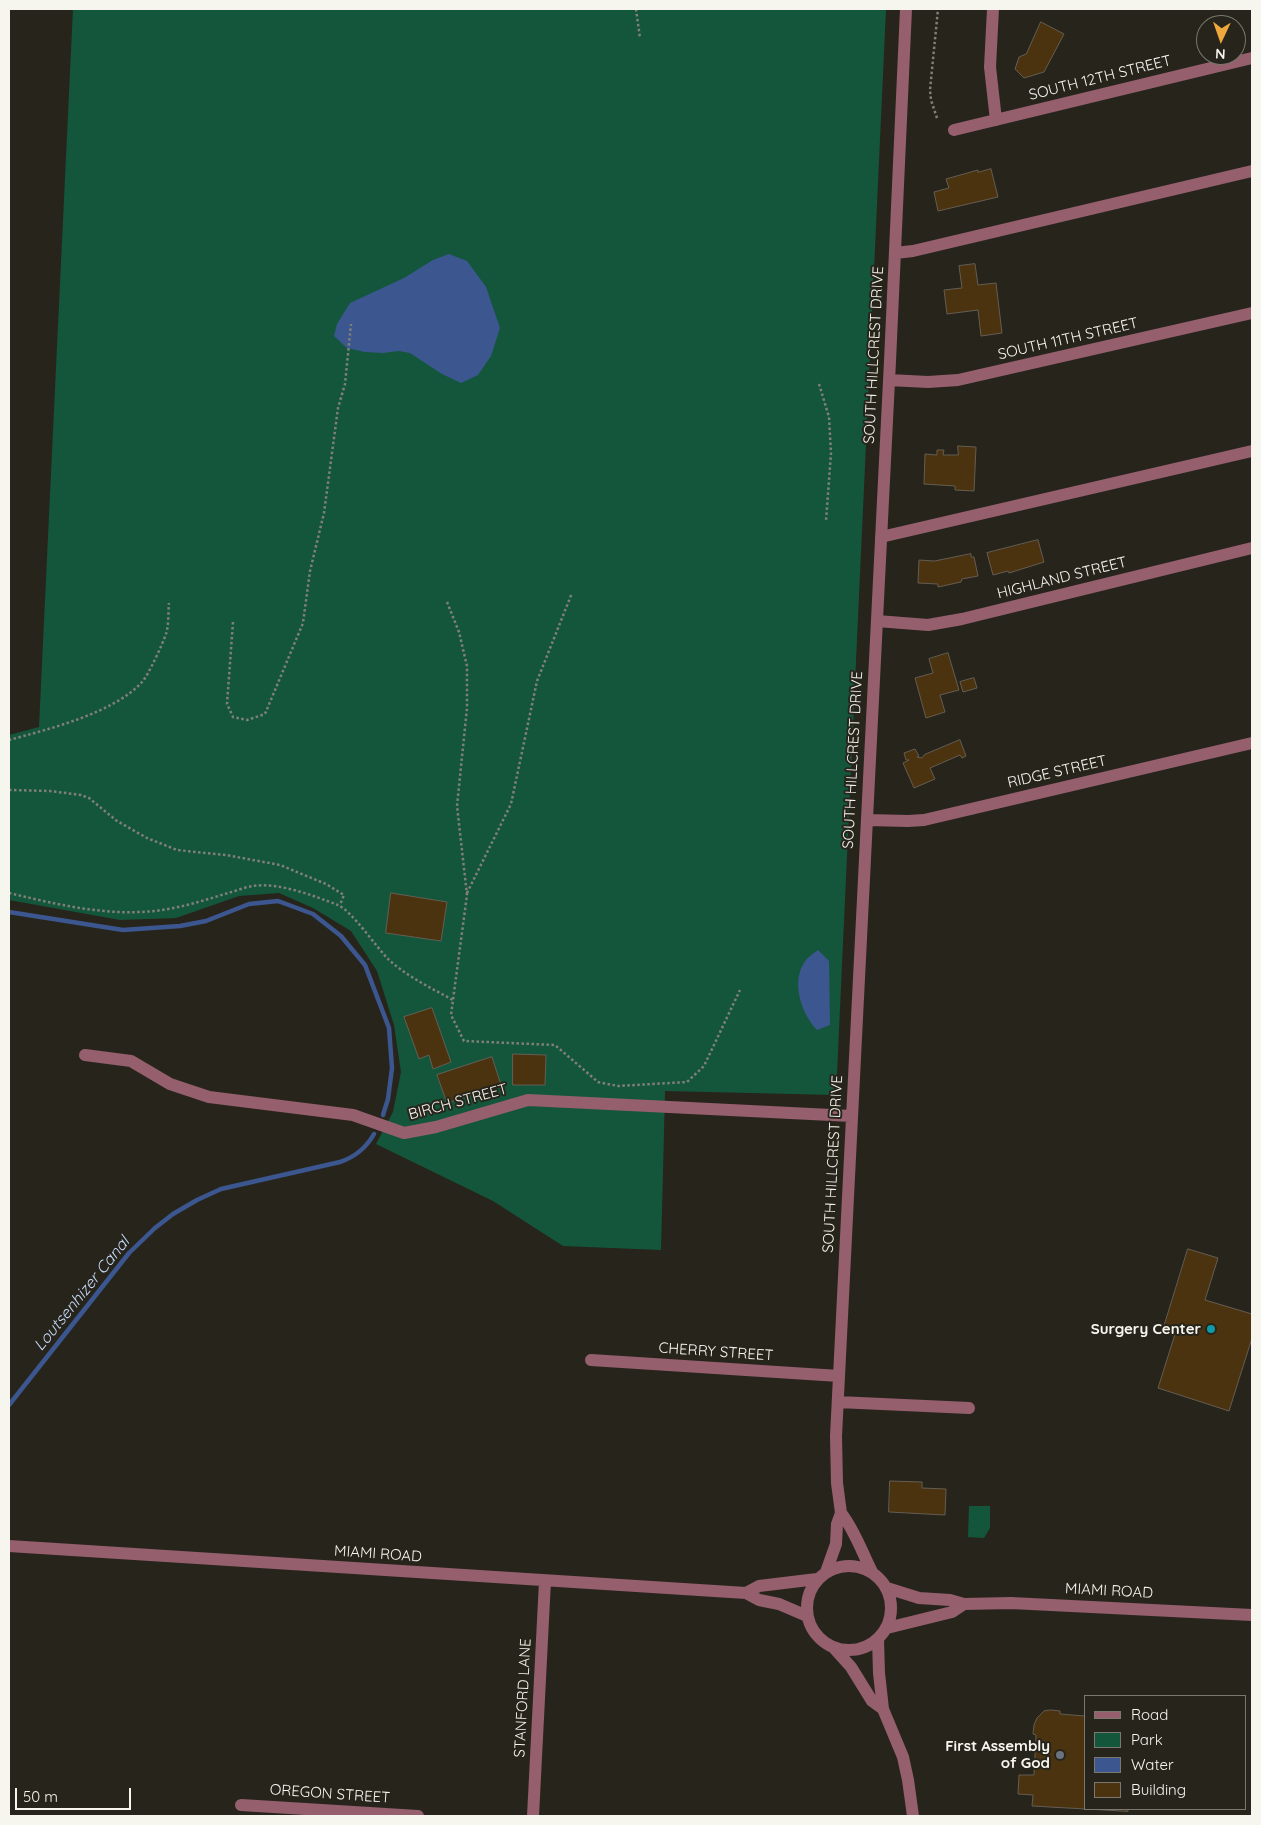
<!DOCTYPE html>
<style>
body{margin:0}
#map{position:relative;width:1261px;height:1825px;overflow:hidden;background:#27251b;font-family:Quicksand,sans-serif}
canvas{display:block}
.frame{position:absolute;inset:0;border:10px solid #f6f5ee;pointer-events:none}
.legend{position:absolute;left:1084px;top:1695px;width:162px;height:115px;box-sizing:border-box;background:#27251b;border:1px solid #7a786f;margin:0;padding:6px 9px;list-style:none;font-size:15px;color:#f6f5ee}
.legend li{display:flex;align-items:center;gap:10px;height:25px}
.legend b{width:25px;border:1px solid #7a786f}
.north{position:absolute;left:1196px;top:15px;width:50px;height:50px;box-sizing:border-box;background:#27251b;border:1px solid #7a786f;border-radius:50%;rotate:183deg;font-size:14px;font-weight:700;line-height:20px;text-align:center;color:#f6f5ee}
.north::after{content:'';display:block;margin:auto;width:18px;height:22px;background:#eea73c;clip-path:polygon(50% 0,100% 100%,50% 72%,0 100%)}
.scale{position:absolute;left:15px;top:1788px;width:116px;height:22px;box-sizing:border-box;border:2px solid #f6f5ee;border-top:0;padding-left:6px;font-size:15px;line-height:18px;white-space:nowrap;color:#f6f5ee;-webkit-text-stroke:4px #27251b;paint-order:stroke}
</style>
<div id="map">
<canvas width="1261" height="1825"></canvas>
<div class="frame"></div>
<ul class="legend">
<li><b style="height:6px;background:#955f6e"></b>Road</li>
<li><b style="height:14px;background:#14563c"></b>Park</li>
<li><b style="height:14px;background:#3c5690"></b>Water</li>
<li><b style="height:14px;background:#4b3310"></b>Building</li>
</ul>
<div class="north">N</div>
<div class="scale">50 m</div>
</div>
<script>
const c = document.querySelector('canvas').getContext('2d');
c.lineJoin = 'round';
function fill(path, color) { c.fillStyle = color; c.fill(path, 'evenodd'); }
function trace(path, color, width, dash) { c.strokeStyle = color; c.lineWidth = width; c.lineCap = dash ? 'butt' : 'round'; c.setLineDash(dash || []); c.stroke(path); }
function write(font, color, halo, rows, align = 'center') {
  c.font = font + ' Quicksand,sans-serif'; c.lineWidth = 4; c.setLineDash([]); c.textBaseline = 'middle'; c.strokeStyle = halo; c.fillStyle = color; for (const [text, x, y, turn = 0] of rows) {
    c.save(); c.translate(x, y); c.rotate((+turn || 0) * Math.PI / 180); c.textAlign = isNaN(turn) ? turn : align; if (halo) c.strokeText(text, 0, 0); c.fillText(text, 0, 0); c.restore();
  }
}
const green = new Path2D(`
 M73 9H886L836 1095 665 1091 661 1250 563 1246 493 1201 376 1144 393 1112 401 1072 394 1025 377 971 351 931 313 908 279 893 239 896 176 918 120 920 9 900V735L39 727Z
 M969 1506H990V1528L984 1538 968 1537Z`);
const water = new Path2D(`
 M449 254 467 261 486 287 500 328 491 356 478 375 461 383 442 374 410 353 399 351 383 353 365 352 347 348 334 336 337 324 350 303 404 278 433 260Z
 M818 950 829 961 830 1025 817 1030C801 1013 790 980 806 960 809 956 814 953 818 950Z`);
const stream = new Path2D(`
 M9 912 123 930 180 926 206 921 249 904 278 901 313 914 341 936 365 965 389 1028 392 1068 388 1099 383 1115
 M9 1405 129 1253 155 1228 173 1214 197 1200 221 1189 340 1162C355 1157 366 1148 374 1134`);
const building = new Path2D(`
 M1041 22 1064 34 1044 72 1024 78 1015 69 1019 57 1026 54Z
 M991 169 998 197 938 211 934 192 949 188 946 179 978 170V172Z
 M975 264 978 285 996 283 1002 333 981 336 978 310 947 314 944 290 962 288 959 266Z
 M958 446 976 447 974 491 955 490V486L924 484 925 454 937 455V450H944L943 455H958Z
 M1038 540 1044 562 1009 573 1008 571 993 575 987 553Z
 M971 554V557H974L978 576 962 579 961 582 938 587V584L918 583 919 560 934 561Z
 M948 653 959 690 940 695 945 712 926 718 915 678 933 673 929 659Z
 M974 678 977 688 963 692 960 682Z
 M960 740 966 756 962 758 960 755 930 768 935 779 914 788 903 763 909 760H906L904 753 915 749 919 756 917 757 922 758 924 755Z
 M391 893 447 902 441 941 386 933Z
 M432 1008 451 1062 433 1069 429 1055 419 1059 404 1017Z
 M513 1054 546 1055 545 1085H513Z
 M492 1057 501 1085 447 1103 437 1075Z
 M1188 1249 1218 1258 1205 1300 1252 1314V1338L1229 1411 1158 1388 1176 1331 1164 1327Z
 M890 1481 922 1482V1488L946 1489 945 1515 889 1512Z
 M1051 1710 1060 1711V1714L1085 1716V1809L1032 1806 1033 1795 1018 1794 1019 1775H1034L1036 1735 1033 1734 1034 1725 1037 1718 1044 1711Z
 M1087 1809H1128V1811Z`);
const path = new Path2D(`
 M636 9 640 38
 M937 118 931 100 930 90 938 9
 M819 384 829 417 831 453 826 521
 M447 602 459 632 467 666V708L457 806 467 895 451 1015 464 1041 555 1045 598 1082 618 1086 687 1082 704 1066 740 990
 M233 622 227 704 233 717 247 720 265 714 303 623 310 571 324 513 338 408 345 384 351 324
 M9 740C49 729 114 713 142 682 148 676 163 643 166 634 169 625 168 613 169 603
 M9 790 50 791 81 795 89 798 117 821 147 838 177 850 226 855 280 865 326 884 344 895 340 905
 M9 893C51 903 96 914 140 912 171 911 199 902 228 893 236 891 245 887 253 886 279 882 314 896 338 905 352 911 376 947 389 960 408 977 431 988 453 1000
 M467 893 511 804 537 681 572 593`);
const minor = new Path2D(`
 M993 9 990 67 996 120
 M954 130 1252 58
 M895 253 913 251 1252 171
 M889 380 928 382 958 380 1252 313
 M881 537 1252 451
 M877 621 928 625 962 619 1252 548
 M867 820 908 821 924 820 1252 743
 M85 1055 131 1061 170 1084 209 1097 353 1115 404 1133 436 1127 528 1100 851 1116
 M591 1360 839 1376
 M838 1402 969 1408
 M841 1513C854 1529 862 1552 872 1572
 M9 1546 746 1593 759 1600 779 1604 807 1616
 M807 1608a42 42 0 1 1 84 0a42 42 0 1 1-84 0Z
 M826 1572 836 1544 837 1524 841 1513 837 1483 836 1436 890 361 906 9
 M887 1588 919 1598 950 1600 964 1604 1011 1603 1252 1615
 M746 1593 759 1586 817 1579
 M887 1628 952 1612 964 1604
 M878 1639 879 1673 883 1709 903 1757 908 1780 913 1816
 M833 1647 851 1667 872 1701 883 1709
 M241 1805 418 1816
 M533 1816 545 1581`);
const markers = [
 [1211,1329,5,"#0f9aa8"],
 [1060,1755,5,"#6b7280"]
];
const streetNames = [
 ["SOUTH 12TH STREET",1100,78,-14],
 ["SOUTH 11TH STREET",1068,339,-13],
 ["SOUTH HILLCREST DRIVE",874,355,-87],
 ["HIGHLAND STREET",1062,578,-14],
 ["SOUTH HILLCREST DRIVE",853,760,-87],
 ["RIDGE STREET",1057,772,-13],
 ["BIRCH STREET",458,1102,-15],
 ["SOUTH HILLCREST DRIVE",833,1164,-87],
 ["CHERRY STREET",716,1352,4],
 ["MIAMI ROAD",378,1554,4],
 ["MIAMI ROAD",1109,1591,3],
 ["STANFORD LANE",523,1698,-87],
 ["OREGON STREET",330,1794,4]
];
const poiNames = [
 ["Surgery Center",1201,1329],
 ["First Assembly",1050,1746],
 ["of God",1050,1763]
];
const waterNames = [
 ["Loutsenhizer Canal",82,1294,-51]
];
fill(green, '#14563c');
fill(water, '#3c5690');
trace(stream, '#3c5690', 4.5);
fill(building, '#4b3310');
trace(building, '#655d53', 1);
trace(path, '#818077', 2.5, [2.5, 2.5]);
trace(minor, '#955f6e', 12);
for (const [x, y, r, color] of markers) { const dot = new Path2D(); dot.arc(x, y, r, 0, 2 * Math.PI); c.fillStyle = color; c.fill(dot); trace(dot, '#27251b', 2); }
write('15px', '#f6f5ee', '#27251b', streetNames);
write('bold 15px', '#f6f5ee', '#27251b', poiNames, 'right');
write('italic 16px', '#c7d9fc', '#27251b', waterNames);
</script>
